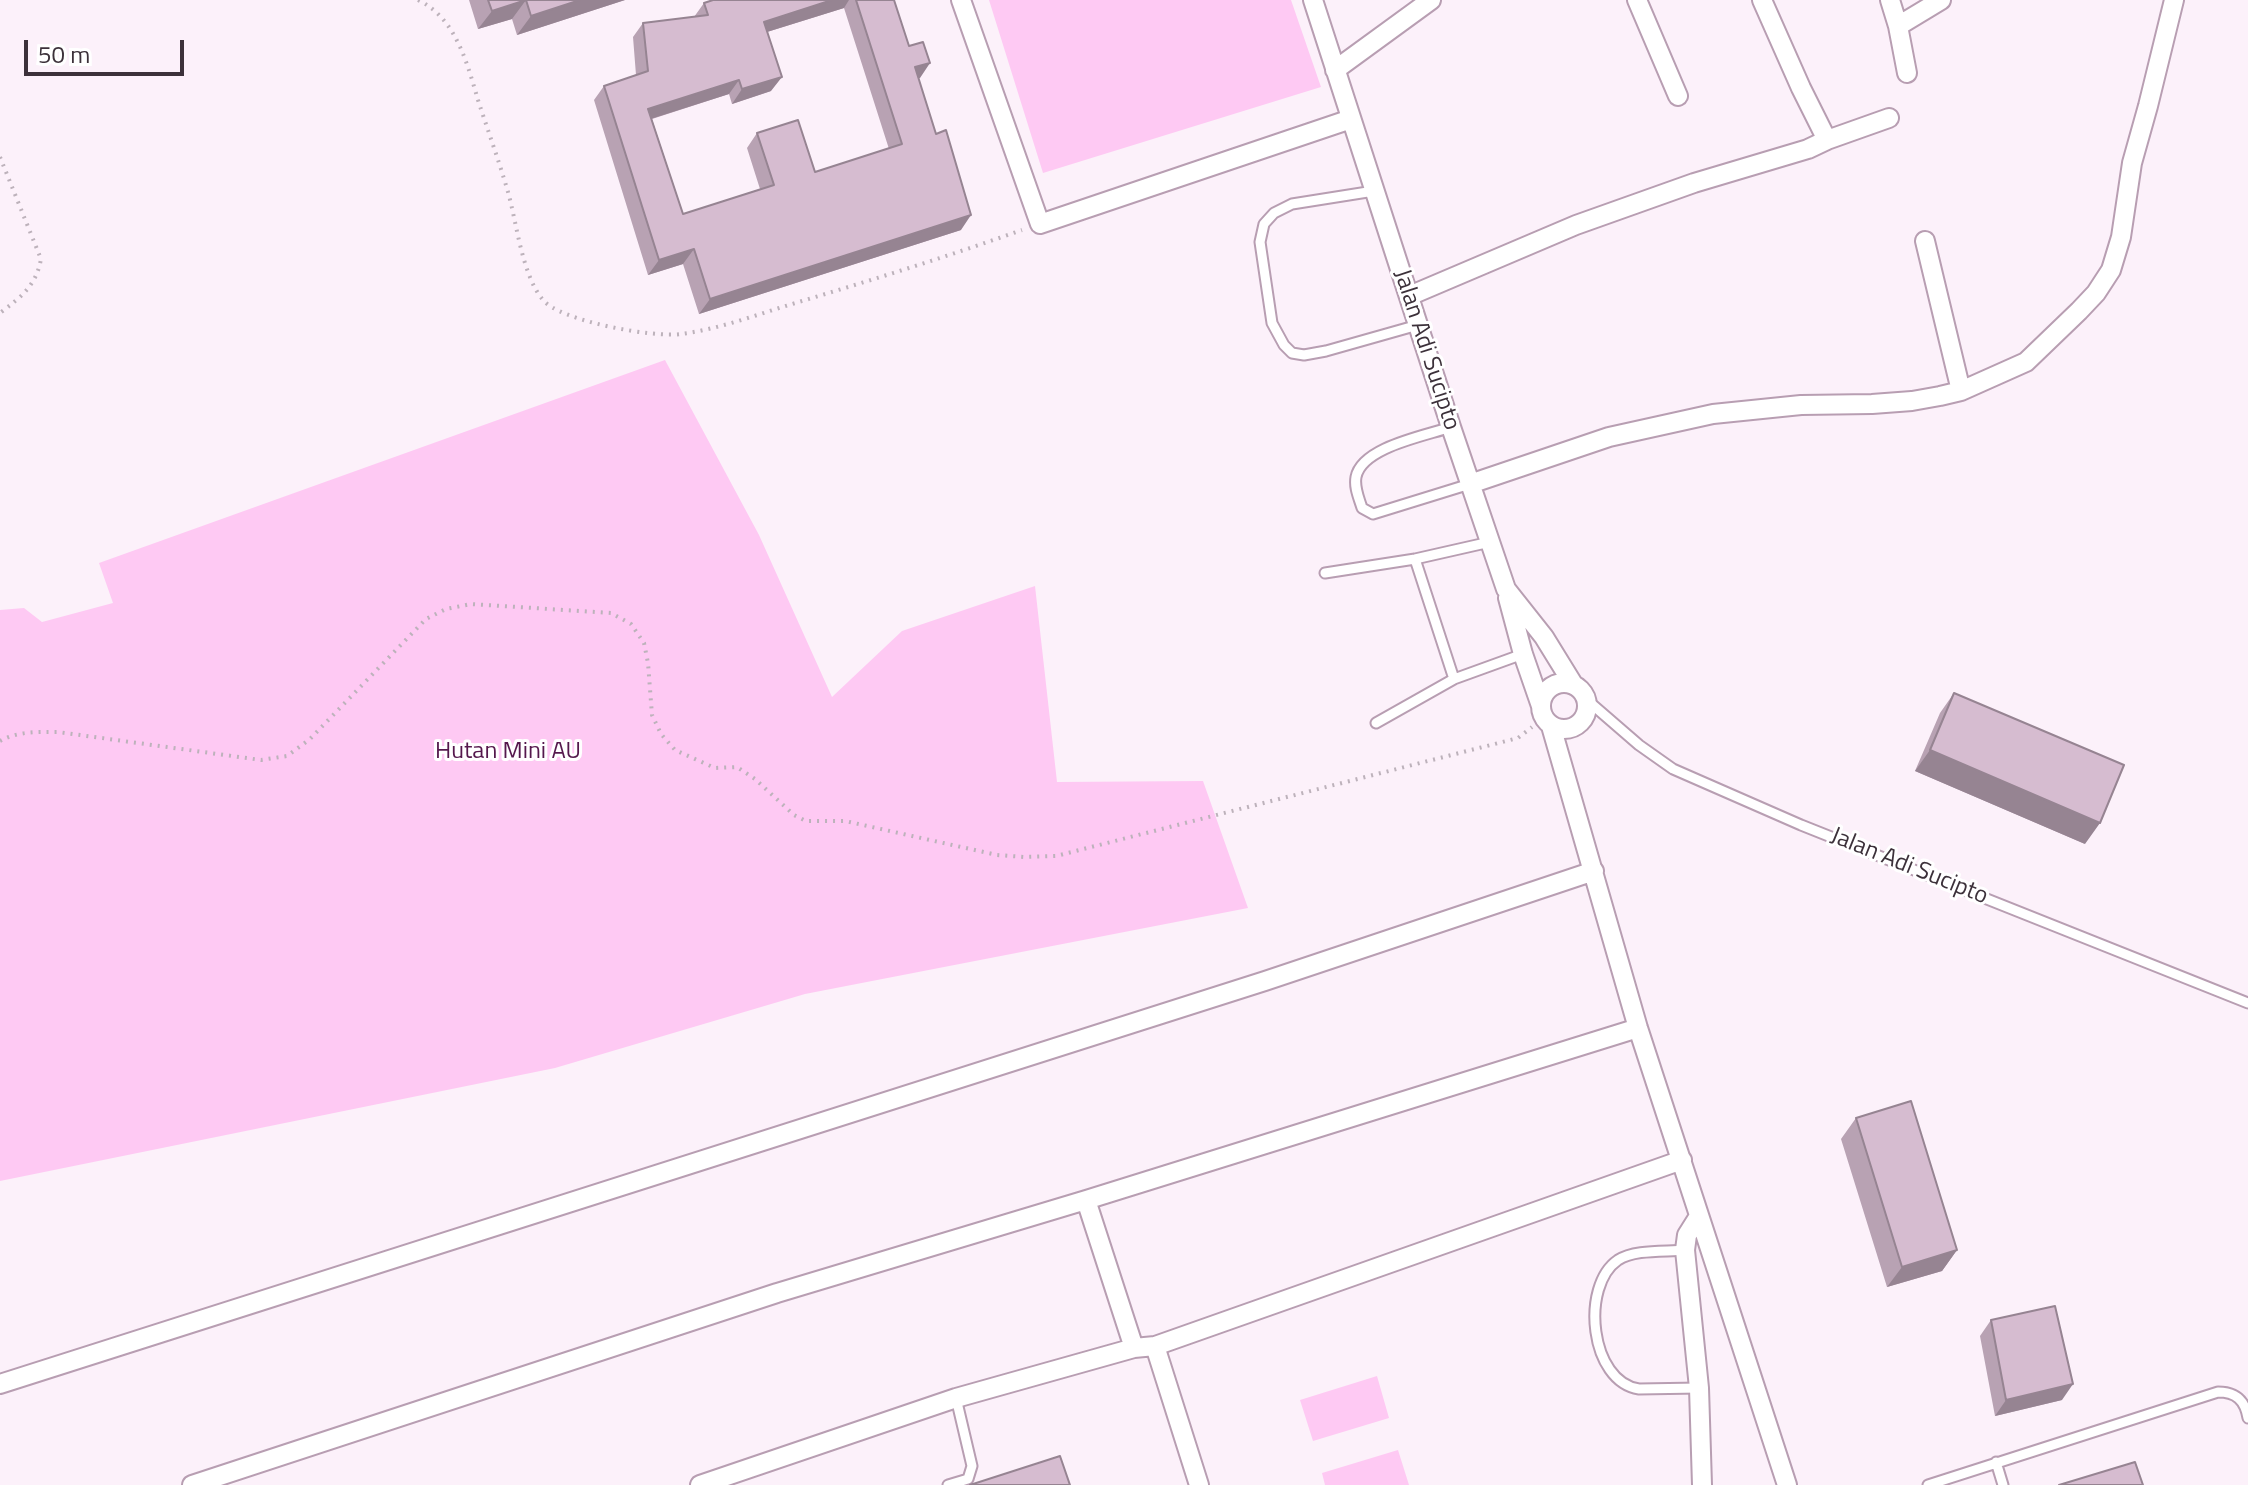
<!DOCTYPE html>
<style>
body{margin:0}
#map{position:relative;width:2248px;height:1485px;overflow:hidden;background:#fcf1fa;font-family:"Titillium Web",sans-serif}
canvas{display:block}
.scale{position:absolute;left:24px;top:40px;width:160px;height:36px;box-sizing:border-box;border:4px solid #3c313a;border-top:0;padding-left:10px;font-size:24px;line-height:28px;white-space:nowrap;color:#3c313a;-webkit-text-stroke:6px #fff;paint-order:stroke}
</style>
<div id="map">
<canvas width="2248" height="1485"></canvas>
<div class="scale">50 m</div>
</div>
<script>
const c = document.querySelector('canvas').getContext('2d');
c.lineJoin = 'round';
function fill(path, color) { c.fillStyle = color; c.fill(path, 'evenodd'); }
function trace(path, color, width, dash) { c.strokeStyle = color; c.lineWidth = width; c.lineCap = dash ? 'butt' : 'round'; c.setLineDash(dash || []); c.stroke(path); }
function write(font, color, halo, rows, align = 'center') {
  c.font = font + ' "Titillium Web",sans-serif'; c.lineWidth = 6; c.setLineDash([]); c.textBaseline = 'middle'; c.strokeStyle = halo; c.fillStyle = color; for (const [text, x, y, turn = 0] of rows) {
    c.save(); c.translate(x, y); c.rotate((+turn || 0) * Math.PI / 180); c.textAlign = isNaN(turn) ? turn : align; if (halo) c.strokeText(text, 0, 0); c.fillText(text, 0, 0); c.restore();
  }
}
const green = new Path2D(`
 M989 0H1291L1321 87 1043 173Z
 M665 360 759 535 832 697 902 631 1035 586 1057 782 1203 781 1248 908 805 994 555 1068 0 1181V610L24 608 42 622 113 603 99 563Z
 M1377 1376 1389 1418 1313 1441 1300 1400Z
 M1398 1450 1409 1485H1325L1322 1473Z`);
const path = new Path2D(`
 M418 0C456 18 467 63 478 100 488 131 499 161 508 192 517 224 522 275 543 300 560 321 654 338 681 334 719 329 756 315 792 304 869 281 946 257 1022 230
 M0 157 41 259C36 286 21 297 0 313
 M0 741C18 731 37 732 58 732L261 760 287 756 310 739 426 619 446 609 471 604 611 613 631 624 644 643 648 663 652 715 661 734 675 750 715 768 737 767 755 779 794 815 806 821H845L997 855 1024 857 1056 856 1518 738 1532 727`);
const lane = new Path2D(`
 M1374 191 1292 204 1274 213 1264 224 1260 242 1272 323 1284 345 1292 353 1304 355 1326 351 1418 325
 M1451 427C1425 436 1362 447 1356 477 1354 488 1359 498 1362 508L1373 514 1470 484
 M1415 559 1454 679
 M1325 573 1415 559 1490 542
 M1587 700 1639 745 1673 769 1801 825 2248 1003
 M1376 723 1454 679 1523 654
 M1685 1250C1665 1252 1635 1249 1618 1260 1580 1286 1590 1382 1639 1389L1699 1388
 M1996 1462 2003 1485
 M948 1485 968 1479 972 1466 956 1398
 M1928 1485 2218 1392C2236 1392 2245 1400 2248 1418`);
const street = new Path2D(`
 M961 0 1040 224 1351 119
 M1313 0 1451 427 1506 589 1544 637 1573 684
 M1637 0 1678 96
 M1890 0 1898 26 1907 73
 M1898 26 1941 0
 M1335 70 1431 0
 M1827 140 1889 118
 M1925 241 1961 391
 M1409 296 1576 225 1694 183 1808 149 1827 140 1801 88 1762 0
 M1470 484 1609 437 1713 414 1801 405 1872 404 1912 401 1940 396 1961 391 2026 362 2079 311 2096 293 2111 270 2121 237 2132 163 2148 106 2174 0
 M1508 598 1523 654 1541 706
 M1541 706a23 23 0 1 1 46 0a23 23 0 1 1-46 0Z
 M1551 726 1638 1028 1787 1485
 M1086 1200 1134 1348
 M1699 1216 1687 1235 1685 1250 1699 1388 1702 1485
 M1155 1346 1199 1485
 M0 1384 1265 981 1594 871
 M192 1485 777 1293 1086 1200 1638 1028
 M700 1485 956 1398 1134 1348 1155 1346 1682 1160`);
const wall = new Path2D(`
 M469 0H625L517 35 512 19 478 29Z
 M713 0H894L920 78H918L961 230 699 314 683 264 648 275 594 100 604 86 636 75 633 37 643 23 694 17 704 3ZM844 8 889 149 815 172 757 133 747 148 760 189 683 214 652 119 729 94 732 104 771 91 767 32Z
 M1954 693 2085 844 1915 771 1940 713Z
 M1856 1118 1957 1250 1942 1271 1887 1287 1841 1139Z
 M1991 1320 2062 1400 1995 1416 1980 1336Z`);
const shadedWall = new Path2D(`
 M526 0 512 19 478 29 492 11Z
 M580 0H625L517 35 531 16Z
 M832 0H849L844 8 754 36 764 22Z
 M930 63 920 78 905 82 915 67Z
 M782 77 771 91 732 104 742 89Z
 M739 80 729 94 638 123 648 109Z
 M971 215 961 230 699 314 710 299Z
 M694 249 683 264 648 275 659 260Z
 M1930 750 2100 823 2085 844 1915 771Z
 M1957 1250 1942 1271 1887 1287 1902 1267Z
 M2073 1384 2062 1400 1995 1416 2006 1400Z`);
const building = new Path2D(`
 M488 0H580L531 16 526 0 492 11Z
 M713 0H832L764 22 782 77 742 89 739 80 648 109 683 214 774 185 757 133 798 120 815 172 902 144 856 0H894L909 46 923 42 930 63 915 67 936 134 946 130 971 215 710 299 694 249 659 260 604 86 648 71 643 23 708 15 704 3Z
 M1954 693 2124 765 2100 823 1930 750Z
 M1911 1101 1957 1250 1902 1267 1856 1118Z
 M2055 1306 2073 1384 2006 1400 1991 1320Z
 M1060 1456 1070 1485H970Z
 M2135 1462 2143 1485H2059Z`);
const streetNames = [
 ["Jalan Adi Sucipto",1426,350,72],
 ["Jalan Adi Sucipto",1909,867,22]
];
const parkNames = [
 ["Hutan Mini AU",508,752]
];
fill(green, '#fec9f3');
trace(lane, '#b89eb2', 13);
trace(street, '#b89eb2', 22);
trace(path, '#bdb2bb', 4, [2, 6]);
trace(lane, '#fff', 9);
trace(street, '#fff', 18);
fill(wall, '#b8a2b3');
fill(shadedWall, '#968492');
fill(building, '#d6bcd0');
trace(building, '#968492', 2);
write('24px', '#3c313a', '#fff', streetNames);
write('24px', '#55184d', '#fff', parkNames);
</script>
